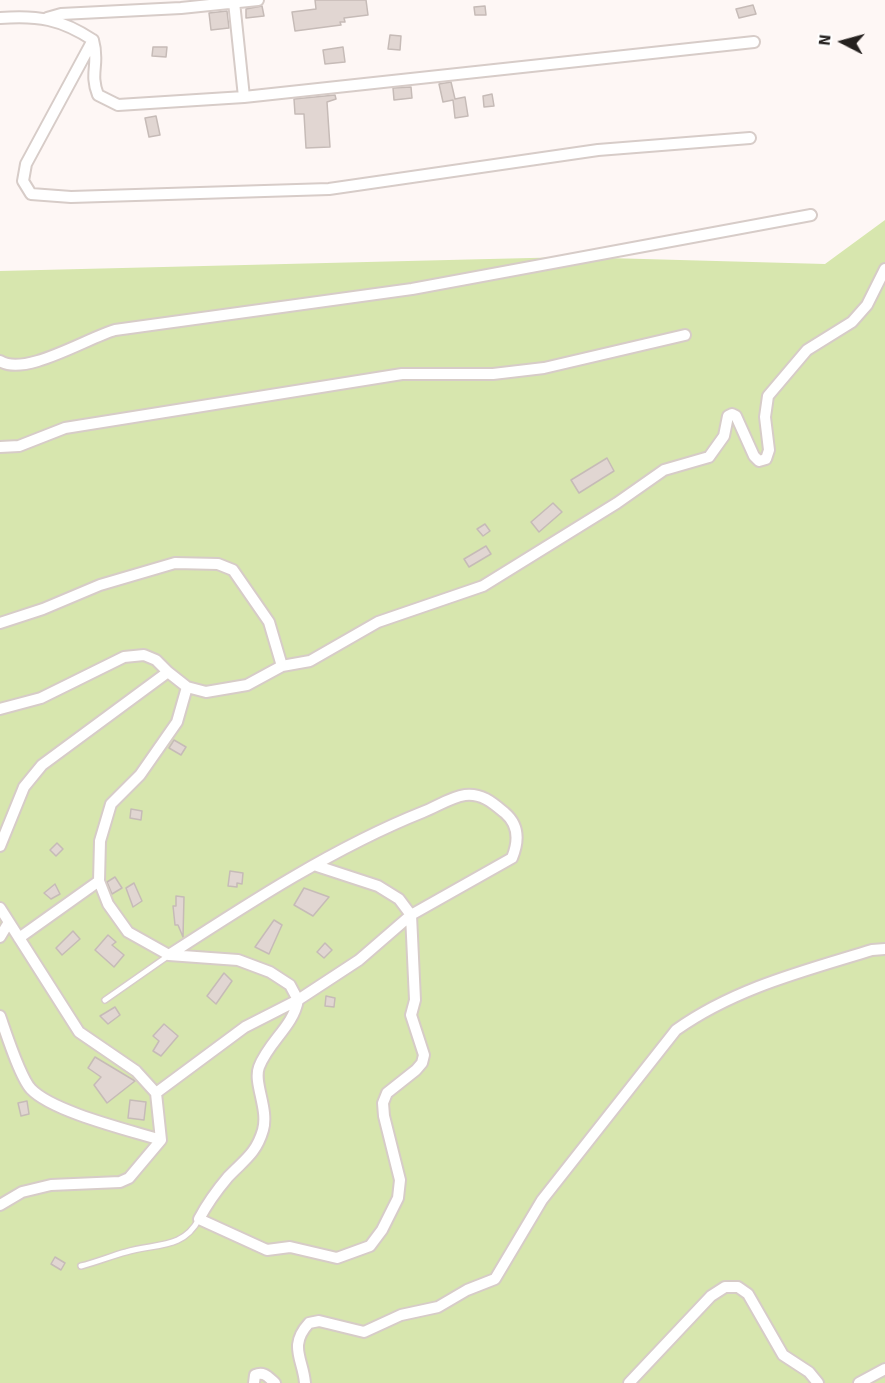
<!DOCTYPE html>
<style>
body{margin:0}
#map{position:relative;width:885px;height:1383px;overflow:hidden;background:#fef7f5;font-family:Signika,sans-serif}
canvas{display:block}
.north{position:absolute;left:813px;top:12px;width:60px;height:60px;-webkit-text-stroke:4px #fff;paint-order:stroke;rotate:276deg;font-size:16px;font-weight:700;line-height:24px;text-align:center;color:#25211f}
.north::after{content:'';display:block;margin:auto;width:21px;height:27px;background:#25211f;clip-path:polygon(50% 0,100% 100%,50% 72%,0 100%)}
</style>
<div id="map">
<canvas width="885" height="1383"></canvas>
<div class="north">N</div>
</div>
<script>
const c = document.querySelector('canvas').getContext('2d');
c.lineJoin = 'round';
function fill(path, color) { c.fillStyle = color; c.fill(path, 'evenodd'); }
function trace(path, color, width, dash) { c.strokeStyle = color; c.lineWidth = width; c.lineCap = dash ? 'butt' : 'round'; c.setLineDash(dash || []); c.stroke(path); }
const green = new Path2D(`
 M885 220V1383H0V271L571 257 825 264Z`);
const building = new Path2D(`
 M315 0H366L368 15 344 18 345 22H340L341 25 295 31 292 12 316 9Z
 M753 5 756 14 739 18 736 9Z
 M262 6 264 16 246 18V9Z
 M485 6 486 15H475L474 7Z
 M227 11 229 28 211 30 209 13Z
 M390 35 401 36 400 50 388 49Z
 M153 47H167L166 57 152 56Z
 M343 47 345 62 325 64 323 50Z
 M451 82 455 99 465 97 468 116 455 118 453 100 443 102 439 84Z
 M411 87 412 98 394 100 393 88Z
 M492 94 494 106 484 107 483 96Z
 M335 95 336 99 327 102 330 147 306 148 304 114H295L294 99Z
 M156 116 160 135 149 137 145 118Z
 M607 458 614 471 579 493 571 480Z
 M553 503 562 512 539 532 531 522Z
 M485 524 490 531 483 536 477 529Z
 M486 546 491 554 469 567 464 559Z
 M174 740 186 747 181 755 169 748Z
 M131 809 142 811 141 820 130 818Z
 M57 843 63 849 56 856 50 850Z
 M230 871 243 873 242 884 237 883V887L228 886Z
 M115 877 122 888 112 894 107 882Z
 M134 883 142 901 133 907 126 888Z
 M55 884 60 894 51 899 44 893Z
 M304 888 329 897 313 916 294 905Z
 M176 896 184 897 183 937 178 925H175L173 906H176Z
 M274 920 282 925 269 954 255 947Z
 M73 931 80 939 62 955 56 948Z
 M108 935 116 942 112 945 124 955 114 967 95 950Z
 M325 943 332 950 324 958 317 952Z
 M224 973 232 981 216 1004 207 996Z
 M326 996 335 998 334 1007 325 1006Z
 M115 1007 120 1015 108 1024 100 1016Z
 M164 1024 178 1036 161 1056 153 1051 159 1041 153 1036Z
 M95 1057 135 1081 107 1103 94 1085 101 1077 88 1068Z
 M130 1100 146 1102 144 1120 128 1118Z
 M27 1101 29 1114 21 1116 18 1103Z
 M55 1257 65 1263 61 1270 51 1264Z`);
const service = new Path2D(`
 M105 1000 168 956
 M81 1266C97 1262 111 1256 126 1252 154 1243 183 1250 199 1219`);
const minor = new Path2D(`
 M234 2 244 97
 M0 18C38 15 61 19 93 40 100 64 89 72 98 95L118 105 244 97 754 42
 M47 18 61 14 181 8 258 0
 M93 40 26 164 23 181 31 194 71 197 329 189 598 150 750 138
 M0 361C25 377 87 338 115 330L412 289 811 215
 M0 447 19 446 65 428 402 374H493L544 368 685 335
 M0 623 43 609 100 585 175 563 218 564 233 570 269 622 282 666
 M0 709 41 698 124 657 144 655 156 660 168 672
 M0 846 24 787 42 765 168 672 187 687
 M0 908 79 1032 136 1071 156 1093 161 1140 129 1178 120 1182 51 1185 22 1192 0 1205
 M0 937 9 922
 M19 938 99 881
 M169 955C249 903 335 847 423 812 436 807 451 797 465 795 482 793 493 803 505 813 519 825 519 841 512 858L411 915 359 960 298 1000C293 1027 269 1041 259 1067 253 1083 269 1109 263 1130 256 1154 244 1160 228 1177 217 1190 207 1204 199 1219L267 1250 290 1247 337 1258 370 1246 382 1230 398 1198 400 1180 384 1116 383 1103 387 1093 416 1070 422 1063 424 1055 411 1015 415 1000 411 915 399 899 378 886 317 866
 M0 1016C6 1033 20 1077 31 1089 53 1112 129 1130 161 1140
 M156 1093 245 1027 298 1000 290 985 270 972 238 960 169 955 128 932 108 904 99 881 100 841 111 804 140 775 177 722 187 687 206 692 247 685 282 666 310 661 378 622 483 586 617 503 664 470 709 457 724 436 728 416 732 414 736 416 754 456 759 461 766 459 769 450 765 417 768 396 807 350 852 322 867 305 885 269
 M254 1383 255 1375C264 1371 268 1377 275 1383
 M305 1383C303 1359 288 1346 309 1323L319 1321 364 1332 401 1315 438 1307 467 1290 495 1279 542 1200 676 1030C735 988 804 971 872 950L885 949
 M629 1383 711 1296 725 1287H738L748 1294 783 1355 809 1372 818 1383
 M859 1383 885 1369`);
fill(green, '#d7e6ae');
fill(building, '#e1d6d2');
trace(building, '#c6bbb7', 1.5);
trace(service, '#d7ccc8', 8);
trace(minor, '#d7ccc8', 14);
trace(service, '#fff', 5);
trace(minor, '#fff', 10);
</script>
